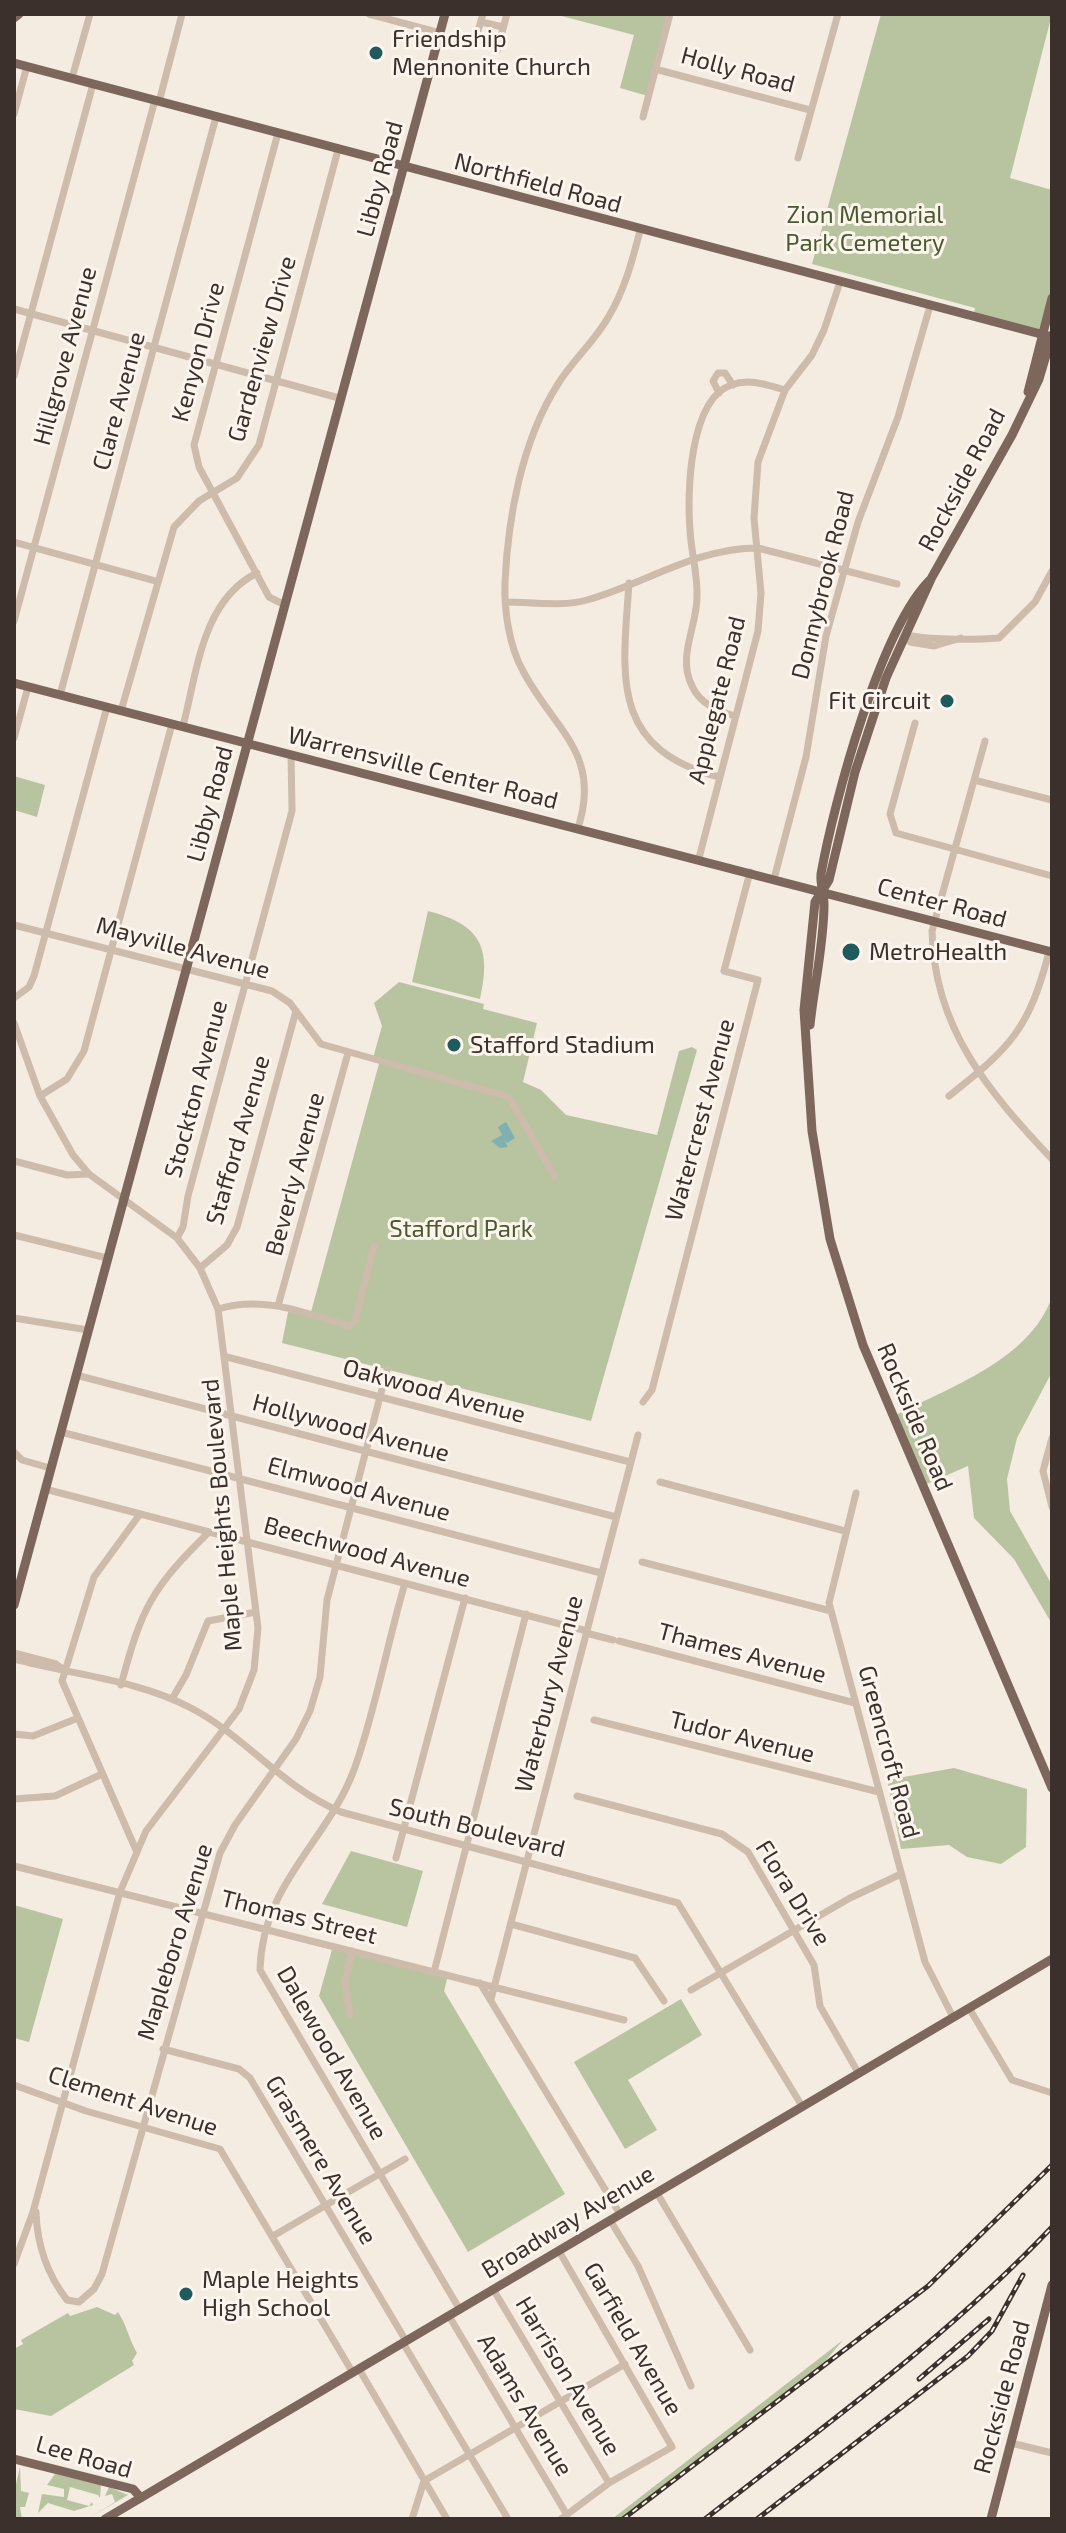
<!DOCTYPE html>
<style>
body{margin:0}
#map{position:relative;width:1066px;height:2533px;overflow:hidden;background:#f4ebe1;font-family:"Exo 2",sans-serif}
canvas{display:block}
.frame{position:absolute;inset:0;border:16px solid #3b302b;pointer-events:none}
</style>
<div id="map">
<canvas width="1066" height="2533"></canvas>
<div class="frame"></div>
</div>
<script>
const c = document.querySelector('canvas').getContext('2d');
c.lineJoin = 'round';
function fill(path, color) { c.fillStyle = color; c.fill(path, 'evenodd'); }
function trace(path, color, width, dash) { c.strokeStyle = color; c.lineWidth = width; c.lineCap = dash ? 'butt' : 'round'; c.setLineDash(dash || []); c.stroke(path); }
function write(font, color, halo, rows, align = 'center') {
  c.font = font + ' "Exo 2",sans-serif'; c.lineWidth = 6; c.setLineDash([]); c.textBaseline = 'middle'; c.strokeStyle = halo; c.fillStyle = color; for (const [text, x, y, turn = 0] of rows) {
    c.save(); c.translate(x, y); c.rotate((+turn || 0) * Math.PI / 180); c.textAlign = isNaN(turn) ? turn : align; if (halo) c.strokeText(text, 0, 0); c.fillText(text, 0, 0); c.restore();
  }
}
const green = new Path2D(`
 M554 14H670L648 96 620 88 634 35Z
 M881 14H1052L1010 178 1052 190V299L1042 334 973 317 975 308 812 264Z
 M14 776 45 785 37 817 14 810Z
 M428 911C480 924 492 947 480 999L412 982Z
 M399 982 484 1004 483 1009 537 1023 523 1082 541 1090 566 1115 657 1135 679 1051 692 1047 697 1050 591 1421 282 1343 289 1307 311 1312 380 1060 373 1058 382 1026 374 1003Z
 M1052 1297V1372L1017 1438 1007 1479 1010 1511 1052 1585V1624L1014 1559 974 1518 968 1466 922 1486 892 1417C949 1387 1029 1361 1052 1297Z
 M954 1768 1027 1789 1026 1847 1001 1864 967 1857 949 1845 901 1849 887 1780Z
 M351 1851 423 1871 407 1927 322 1904Z
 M14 1905 63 1919 29 2042 14 2038Z
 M333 1946 448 1975 444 1991 565 2194 468 2252 319 1996Z
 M681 1999 702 2035 628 2080 657 2130 625 2149 574 2062Z
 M97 2307 115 2315 118 2312C127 2326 129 2339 137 2353L132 2361 134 2365 51 2416 14 2409V2349L23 2344 21 2340 68 2313 70 2316Z
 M843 2340 823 2364 620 2519H612Z
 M20 2467 21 2491 29 2493 25 2507H20L22 2519H14V2493Z
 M55 2474 101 2485 100 2498 98 2495 70 2487 67 2500 89 2506 92 2502 93 2505 74 2511 48 2503 38 2513 42 2494 64 2497V2489L47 2485Z
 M109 2487 128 2495 87 2519 115 2502 112 2494 105 2496Z`);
const water = new Path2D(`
 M506 1122 515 1138 507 1143 504 1140 508 1147 500 1148 491 1141 502 1135 498 1127Z`);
const minor = new Path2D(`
 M369 14 440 33
 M481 22 503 27
 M474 44 483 14
 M497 51 507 14
 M655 69 810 110
 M72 78 90 14
 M159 102 182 14
 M14 114 27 66
 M643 117 670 14
 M278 133 194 445 199 467 269 597 285 605
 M798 158 838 14
 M14 309 339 398
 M14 376 93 84
 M719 393 713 381 718 373H725L733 385
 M14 542 156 581
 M629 583C623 673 608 748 719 777
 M506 602C531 602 562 607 587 600 645 584 695 548 758 548L897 584
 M14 621 155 100
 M961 638 934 646 910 642 909 639 912 636C933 640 976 640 999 638L1035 602 1052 571
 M60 695 216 117
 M121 711 174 527 199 501 237 478 259 445 338 150
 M735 716C718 711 700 704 692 686 677 656 697 627 697 597 698 575 691 552 690 530 687 494 689 400 731 385 750 378 767 385 785 390
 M915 723 890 814 896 833 1052 876
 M183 726C197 673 202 600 257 573
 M14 738 28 687
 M985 741 932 931C934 1029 989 1092 1052 1159
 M291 755 292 809
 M974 780 1052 800
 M578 828C602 753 554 730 523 671 509 646 504 610 505 582 508 517 522 440 558 384 573 360 595 341 609 316 625 289 632 261 640 231
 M699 858 758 631 761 593 754 518 758 462 785 390 812 355 824 330 840 282
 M774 879 806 757 826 636 858 522 898 417 930 306
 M14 925 272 991 290 1003 321 1044 509 1097 555 1177
 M14 998 29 987 34 976 107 707
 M14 1023 40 1096 73 1155 89 1174 177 1238 200 1268 218 1309 258 1628 254 1670 239 1709 146 1831 120 1892 33 2212 14 2264
 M40 1096 67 1079 84 1051 172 724
 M949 1096C1011 1047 1029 1029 1049 952
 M14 1161 67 1175 89 1174
 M14 1235 107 1258
 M177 1238 183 1227 188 1196 292 811
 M200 1268 227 1245 237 1227 296 1011
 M278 1306 348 1053
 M218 1309C264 1295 305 1313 349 1326L355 1321 374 1246
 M14 1318 88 1330
 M227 1357 630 1462
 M76 1375 616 1517
 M643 1402 652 1390 758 980 724 971 750 872
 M61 1432 601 1573
 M1052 1438 1043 1471 1052 1507
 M14 1452 22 1460 50 1468
 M660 1482 845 1531
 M45 1489 587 1631
 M856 1493 829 1603 925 1962 953 2017
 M642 1562 831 1611
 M405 1583C387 1644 376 1708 355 1767 329 1841 262 1882 260 1970L460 2310
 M586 1633 613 1640
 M619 1641 855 1703
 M14 1653 56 1664 64 1670
 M14 1659C71 1675 137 1679 191 1708 245 1736 283 1788 341 1812L678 1903 802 2106
 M121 1685C142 1607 151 1589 209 1532
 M172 1699 186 1675 208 1621 256 1612
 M594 1720 879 1792
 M14 1734 33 1736 78 1718
 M577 1796 722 1834 748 1852 814 1965 820 2006 859 2074
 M14 1799 55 1796 102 1774
 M136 1850 62 1681 94 1577 140 1514
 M396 1858 465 1598
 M14 1866 624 2020
 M511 1924 635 1958 664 2001
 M434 1972 526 1614
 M480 1983 620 2214
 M691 1990 850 1898 901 1874
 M491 1999 638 1435
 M969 2008 1012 2080 1052 2093
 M350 2015 345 1982 352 1951
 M163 2049 239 2069 250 2078 406 2341
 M14 2085 86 2111 220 2149 353 2373
 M657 2193 750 2350
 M36 2212C37 2245 47 2274 67 2300L79 2302 94 2289 102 2274 220 1853 235 1825 296 1739 310 1711 320 1677 327 1600 387 1370
 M610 2220 638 2266 691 2386
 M273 2236 405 2159
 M559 2251 672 2447 609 2483 561 2519
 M493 2289 609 2483
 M449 2316 567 2515
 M403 2343 508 2519
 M359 2369 447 2519
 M1011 2443 1052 2453
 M412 2519 424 2481 625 2364`);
const major = new Path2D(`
 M14 18 19 14
 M14 63 1052 337
 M1052 335 1039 379 1012 435 932 577 886 678 855 772 829 880 815 902 804 1010 812 1131 830 1239 863 1345 1052 1788
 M1028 392 1052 298
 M14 683 1052 952
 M810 1025C814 986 824 944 824 904 824 894 820 884 821 874 834 802 880 630 930 580
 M14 1605 445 14
 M14 2459 133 2489 141 2498
 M105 2519 1052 1959
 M991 2519 1052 2285`);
const rail = new Path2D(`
 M919 2379 989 2319
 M623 2519 928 2286 1052 2165
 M705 2519C825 2425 947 2338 1052 2227
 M757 2519 968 2356 992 2331 1023 2275`);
const markers = [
 [376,53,8,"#1f5a5e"],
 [947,701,8,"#1f5a5e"],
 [851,952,10,"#1f5a5e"],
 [454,1045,8,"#1f5a5e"],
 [186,2294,8,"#1f5a5e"]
];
const poiNames = [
 ["Friendship",392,39],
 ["Mennonite Church",392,67],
 ["Fit Circuit",931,701,"right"],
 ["MetroHealth",869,952],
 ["Stafford Stadium",470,1045],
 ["Maple Heights",202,2280],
 ["High School",202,2308]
];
const streetNames = [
 ["Holly Road",738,70,15],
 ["Libby Road",380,179,-75],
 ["Northfield Road",538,183,15],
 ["Gardenview Drive",262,349,-74],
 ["Kenyon Drive",198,352,-75],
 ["Hillgrove Avenue",65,356,-75],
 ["Clare Avenue",119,401,-75],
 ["Rockside Road",962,480,-62],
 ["Donnybrook Road",823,585,-76],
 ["Applegate Road",717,700,-76],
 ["Warrensville Center Road",423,768,14],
 ["Libby Road",210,804,-75],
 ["Center Road",942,903,15],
 ["Mayville Avenue",183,948,15],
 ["Stockton Avenue",196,1089,-75],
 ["Watercrest Avenue",700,1120,-75],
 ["Stafford Avenue",238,1140,-74],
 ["Beverly Avenue",295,1174,-75],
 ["Oakwood Avenue",434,1391,15],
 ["Rockside Road",915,1417,67],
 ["Hollywood Avenue",351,1428,15],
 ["Elmwood Avenue",359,1489,15],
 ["Maple Heights Boulevard",222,1515,-95],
 ["Beechwood Avenue",367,1552,15],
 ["Thames Avenue",742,1653,15],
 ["Waterbury Avenue",549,1694,-75],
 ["Tudor Avenue",742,1737,14],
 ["Greencroft Road",889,1752,75],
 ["South Boulevard",477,1828,14],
 ["Flora Drive",793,1893,58],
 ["Thomas Street",299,1917,14],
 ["Mapleboro Avenue",175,1942,-73],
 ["Dalewood Avenue",332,2053,60],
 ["Clement Avenue",133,2101,18],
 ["Grasmere Avenue",321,2160,59],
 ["Broadway Avenue",568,2222,-31],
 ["Garfield Avenue",633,2339,60],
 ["Harrison Avenue",568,2376,59],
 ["Rockside Road",1002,2397,-75],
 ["Adams Avenue",525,2405,59],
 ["Lee Road",84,2457,16]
];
const parkNames = [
 ["Zion Memorial",865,215],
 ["Park Cemetery",865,243],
 ["Stafford Park",461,1229]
];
fill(green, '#b8c4a0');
fill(water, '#7fb0b2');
trace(minor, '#cdbbac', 7);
trace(major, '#7d675c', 9);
trace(rail, '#3b302b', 5);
trace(rail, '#fbf5ee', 2, [6]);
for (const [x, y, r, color] of markers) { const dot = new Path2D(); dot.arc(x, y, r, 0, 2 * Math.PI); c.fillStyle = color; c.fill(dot); trace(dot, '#fbf5ee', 3); }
write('24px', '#3b302b', '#fbf5ee', poiNames, 'left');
write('24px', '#3b302b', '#fbf5ee', streetNames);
write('24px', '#4a5a2e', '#fbf5ee', parkNames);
</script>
